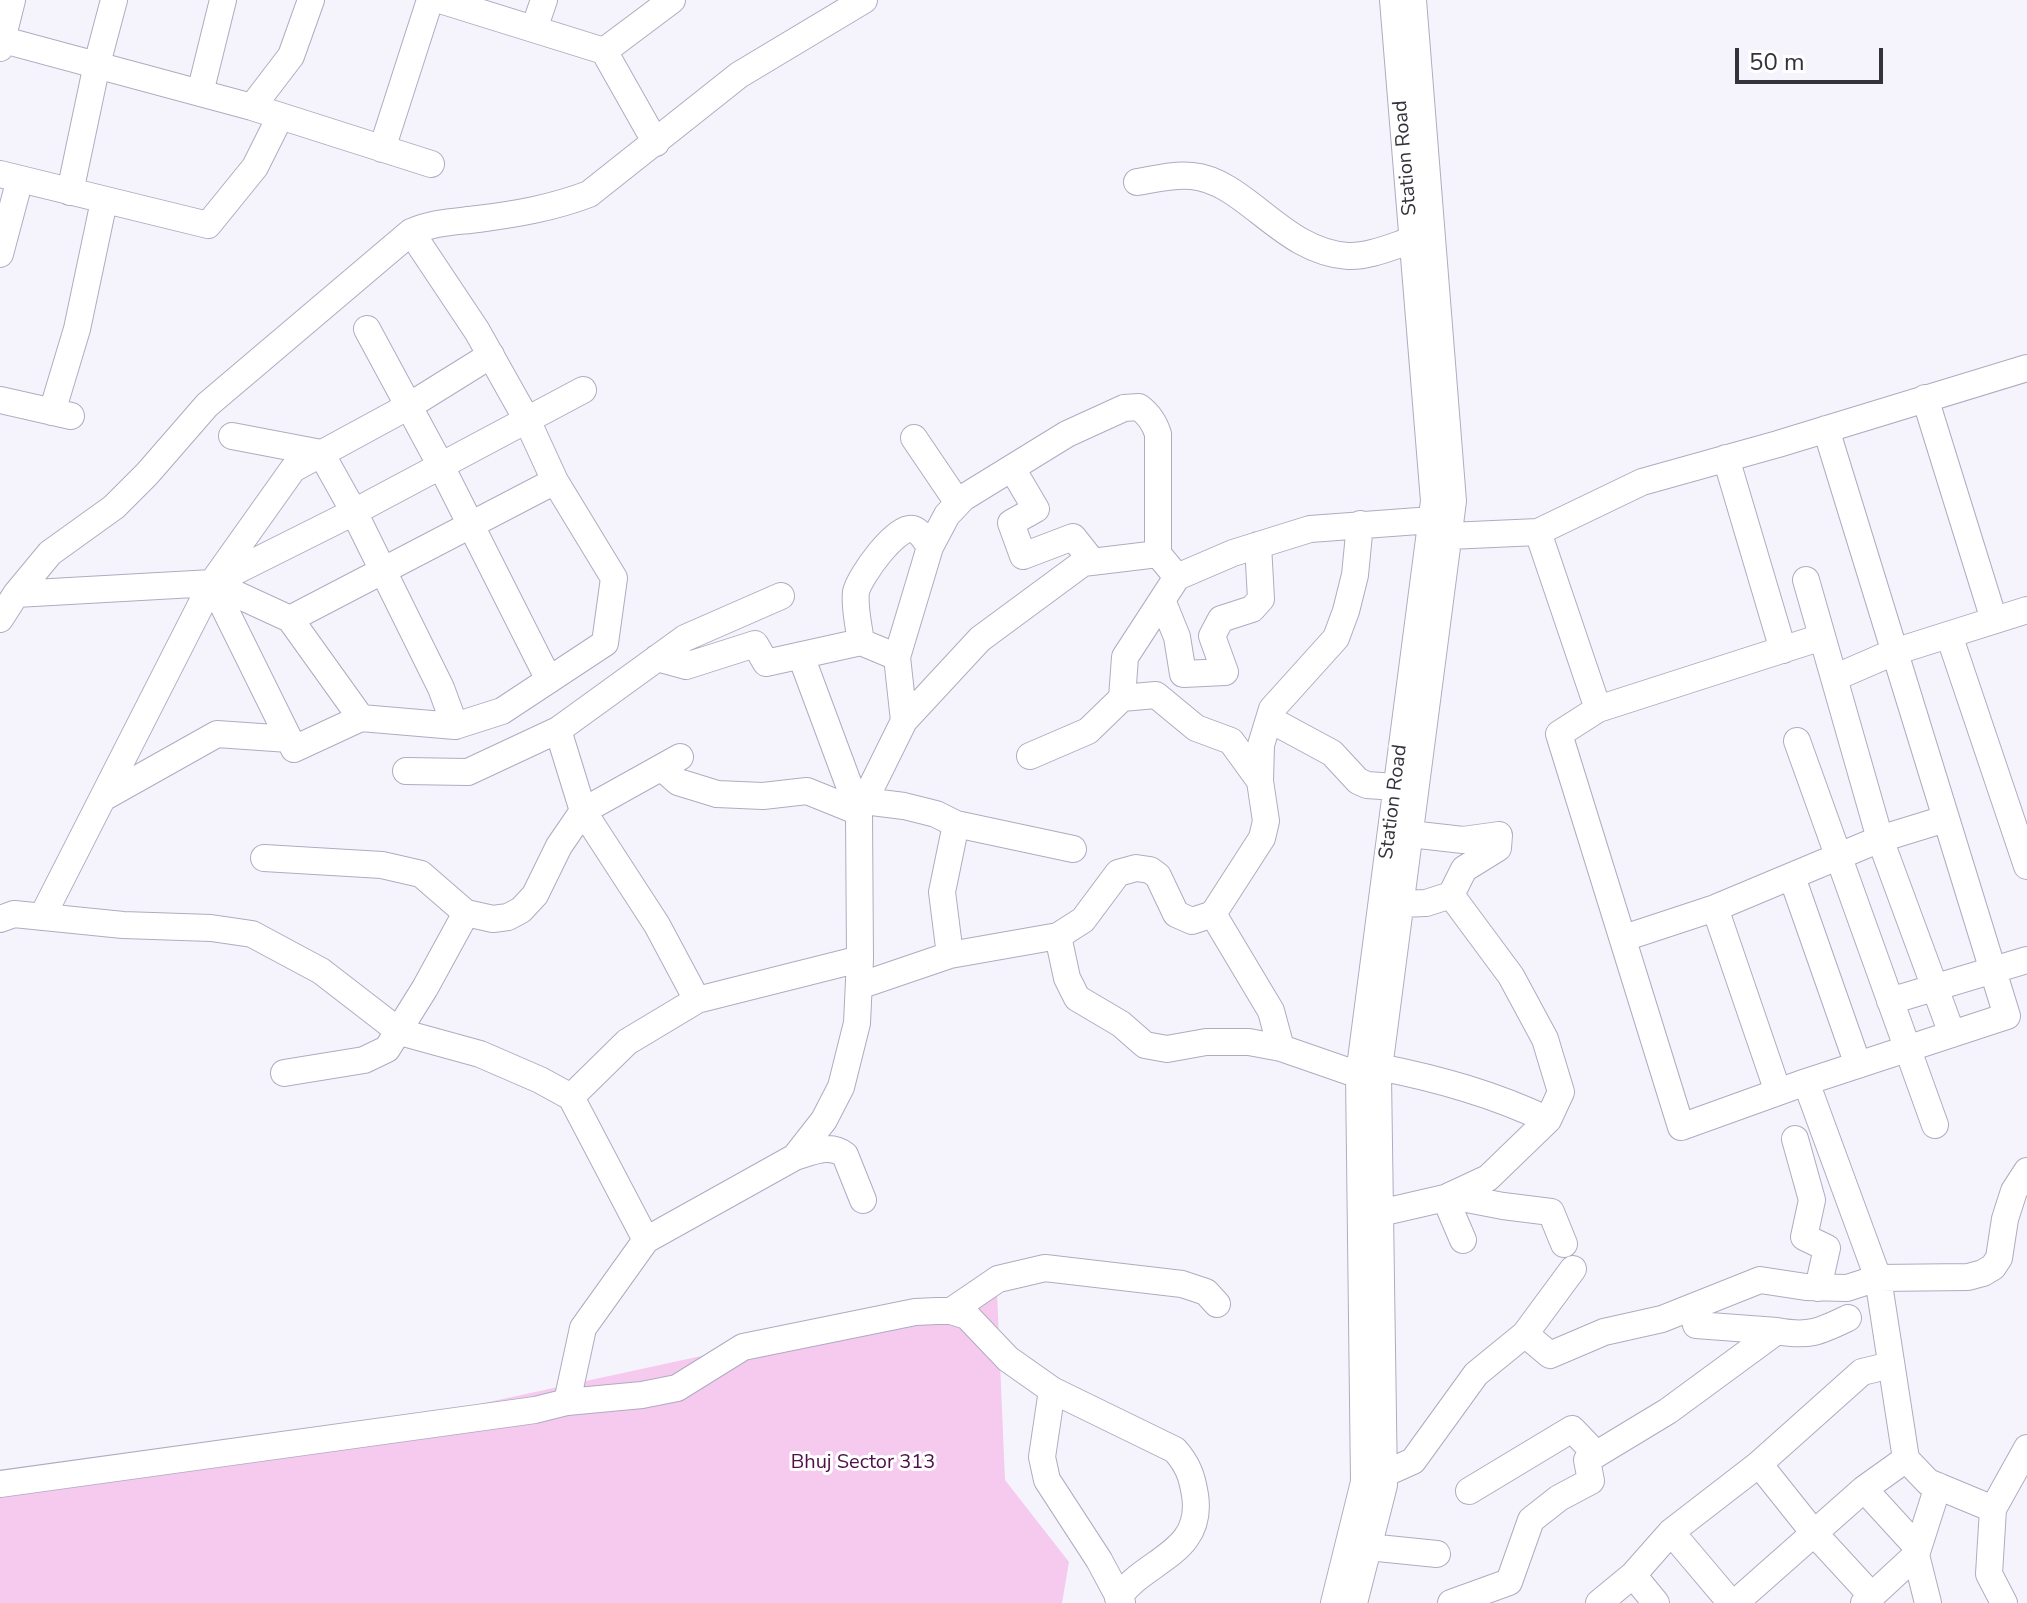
<!DOCTYPE html>
<style>
body{margin:0}
#map{position:relative;width:2027px;height:1603px;overflow:hidden;background:#f5f4fd;font-family:"Nunito Sans",sans-serif}
canvas{display:block}
.scale{position:absolute;left:1735px;top:48px;width:148px;height:36px;box-sizing:border-box;border:4px solid #34333c;border-top:0;padding-left:10px;font-size:24px;line-height:28px;white-space:nowrap;color:#34333c;-webkit-text-stroke:6px #fff;paint-order:stroke}
</style>
<div id="map">
<canvas width="2027" height="1603"></canvas>
<div class="scale">50 m</div>
</div>
<script>
const c = document.querySelector('canvas').getContext('2d');
c.lineJoin = 'round';
function fill(path, color) { c.fillStyle = color; c.fill(path, 'evenodd'); }
function trace(path, color, width, dash) { c.strokeStyle = color; c.lineWidth = width; c.lineCap = dash ? 'butt' : 'round'; c.setLineDash(dash || []); c.stroke(path); }
function write(font, color, halo, rows, align = 'center') {
  c.font = font + ' "Nunito Sans",sans-serif'; c.lineWidth = 6; c.setLineDash([]); c.textBaseline = 'middle'; c.strokeStyle = halo; c.fillStyle = color; for (const [text, x, y, turn = 0] of rows) {
    c.save(); c.translate(x, y); c.rotate((+turn || 0) * Math.PI / 180); c.textAlign = isNaN(turn) ? turn : align; if (halo) c.strokeText(text, 0, 0); c.fillText(text, 0, 0); c.restore();
  }
}
const green = new Path2D(`
 M997 1292 1005 1480 1069 1562 1062 1603H0V1492L318 1439Z`);
const minor = new Path2D(`
 M440 0 604 51 656 143
 M534 29 544 0
 M0 39 252 107 431 164
 M0 48 12 0
 M604 51 672 0
 M200 93 223 0
 M252 107 291 56 311 0
 M382 149 430 0
 M0 174 208 225 255 167 280 117
 M1137 182C1155 179 1174 174 1192 176 1246 181 1282 252 1348 256 1369 257 1393 246 1413 240
 M70 192 97 64 114 0
 M0 254 20 179
 M367 329 441 466 549 680
 M1925 398 1994 620
 M0 400 71 416
 M52 412 77 329 104 201
 M232 436 321 453 354 512 583 390
 M914 438 958 503
 M1726 458 1783 650
 M1013 470 1036 509 1011 523 1023 556 1073 537 1092 561
 M1538 532 1598 709
 M1449 536 1538 532 1642 482 1778 444 2027 368
 M1806 580 1880 839 1952 1034
 M212 583 290 619 361 718 455 726 502 711 605 643 614 578 555 481 527 420 477 331 411 232
 M212 583 294 749 361 718
 M16 594 212 583 354 512 441 688 455 726
 M1162 600 1177 637 1183 674 1225 672 1212 636 1221 619 1252 609 1261 599 1258 545
 M0 619 16 594 50 553 114 507 147 474 207 405 411 232C434 222 454 222 478 219 517 214 552 208 589 194L739 75 864 0
 M290 619 555 481
 M1949 635 2027 866
 M1822 637 1598 709 1559 734 1681 1127 1806 1082 2007 1016 1826 429
 M861 642C859 627 854 607 856 592 859 577 897 524 913 529 920 531 926 541 930 547
 M801 656 859 812
 M657 658 686 666 755 644 766 663 861 642 897 657
 M1834 678 1894 652 2027 610
 M1122 698 1125 657 1177 577 1233 553 1310 529 1432 520
 M1269 719 1332 753 1358 781 1367 785 1396 787
 M904 721 897 657 930 547 947 515 963 498 1067 434 1124 408 1139 407C1149 415 1154 422 1158 434V554L1177 577
 M1797 741 1935 1125
 M1030 756 1088 731 1122 698 1156 695 1196 728 1231 741 1260 781
 M680 757 583 811 657 925 697 1000
 M662 768 678 782 717 794 763 796 807 791 859 812
 M406 771 468 772 558 730 685 638 781 596
 M103 798 217 734 289 739
 M864 801 904 806 936 814 956 824 1073 849
 M264 858 382 865 421 874 466 913 493 919 508 917 521 910 535 895 559 846 583 811 558 730
 M1792 877 1858 1065
 M1400 904 1426 903 1451 895 1464 869 1498 848 1499 835 1463 840 1410 834
 M1715 908 1778 1092
 M1213 914 1271 1011 1281 1048
 M42 917 212 583 293 469 409 406 491 355
 M0 919 14 914 123 925 211 928 252 934 321 971 400 1032 480 1054 540 1080 571 1097 646 1240
 M1058 936 1067 978 1077 998 1121 1024 1145 1045 1167 1049 1206 1042H1249L1281 1048 1359 1075
 M1624 938 1715 908 1880 839 1945 819
 M950 955 942 892 956 824
 M859 986 950 955 1058 936 1083 920 1118 873 1136 868 1150 870 1158 876 1176 914 1192 921 1213 914 1262 838 1266 821 1260 781 1261 745 1272 709 1336 638 1346 611 1355 575 1360 524
 M1890 1001 2027 960
 M1379 1067C1439 1079 1493 1094 1548 1120
 M284 1073 364 1060 387 1049 425 988 466 913
 M1806 1082 1878 1278 1906 1459 1928 1482 1993 1509 1989 1574 2004 1603
 M571 1097 627 1042 697 1000 860 959
 M1795 1139 1812 1200 1804 1237 1827 1248 1818 1288
 M795 1157C812 1152 830 1143 845 1155L863 1200
 M1451 1196 1503 1206 1551 1212 1564 1244
 M1445 1198 1463 1240
 M1380 1213 1445 1198 1488 1178 1548 1120 1561 1092 1545 1039 1511 976 1451 895
 M1692 1308 1696 1325 1777 1331
 M951 1311 998 1279 1045 1268 1182 1284 1206 1292 1217 1304
 M1525 1334 1550 1355 1604 1332 1662 1319 1760 1280 1806 1287 1847 1288 1878 1278 1968 1277 1983 1273 1993 1267 1999 1258 2005 1219 2014 1191 2027 1171
 M1052 1390 1175 1450C1188 1465 1192 1476 1195 1495 1204 1554 1145 1559 1118 1598
 M567 1402 583 1328 646 1240 795 1157 824 1120 841 1087 857 1023 860 959 859 812 904 721 980 639 1083 563 1158 554
 M1759 1464 1814 1533 1872 1596
 M1384 1474 1413 1461 1476 1374 1525 1334 1573 1269
 M0 1484 535 1410 567 1402 642 1395 677 1388 743 1347 915 1312 937 1311H951L967 1316 1008 1359 1052 1390 1042 1457 1047 1480 1099 1560 1122 1603
 M1864 1489 1918 1548
 M1469 1491 1572 1429 1596 1454
 M1993 1509 2027 1448
 M1671 1532 1731 1603
 M1368 1547 1437 1554
 M1633 1575 1656 1603
 M1334 1603 1364 1482 1359 1075 1434 501 1393 0
 M1354 1603 1384 1485 1378 1076 1453 501 1413 0
 M1451 1603 1509 1582 1531 1520 1559 1498 1591 1481 1587 1460 1668 1411 1777 1331C1809 1337 1819 1332 1848 1318
 M1599 1603 1633 1575 1671 1532 1759 1464 1862 1372 1891 1365
 M1735 1603 1864 1489 1906 1459
 M1864 1603 1916 1555
 M1928 1603 1916 1555 1938 1486`);
const streetNames = [
 ["Station Road",1406,158,-95],
 ["Station Road",1394,802,-83]
];
const parkNames = [
 ["Bhuj Sector 313",863,1463]
];
fill(green, '#f6c9ee');
trace(minor, '#aeacc1', 28);
trace(minor, '#fff', 26);
write('20px', '#34333c', '#fff', streetNames);
write('20px', '#4f0f49', '#fff', parkNames);
</script>
